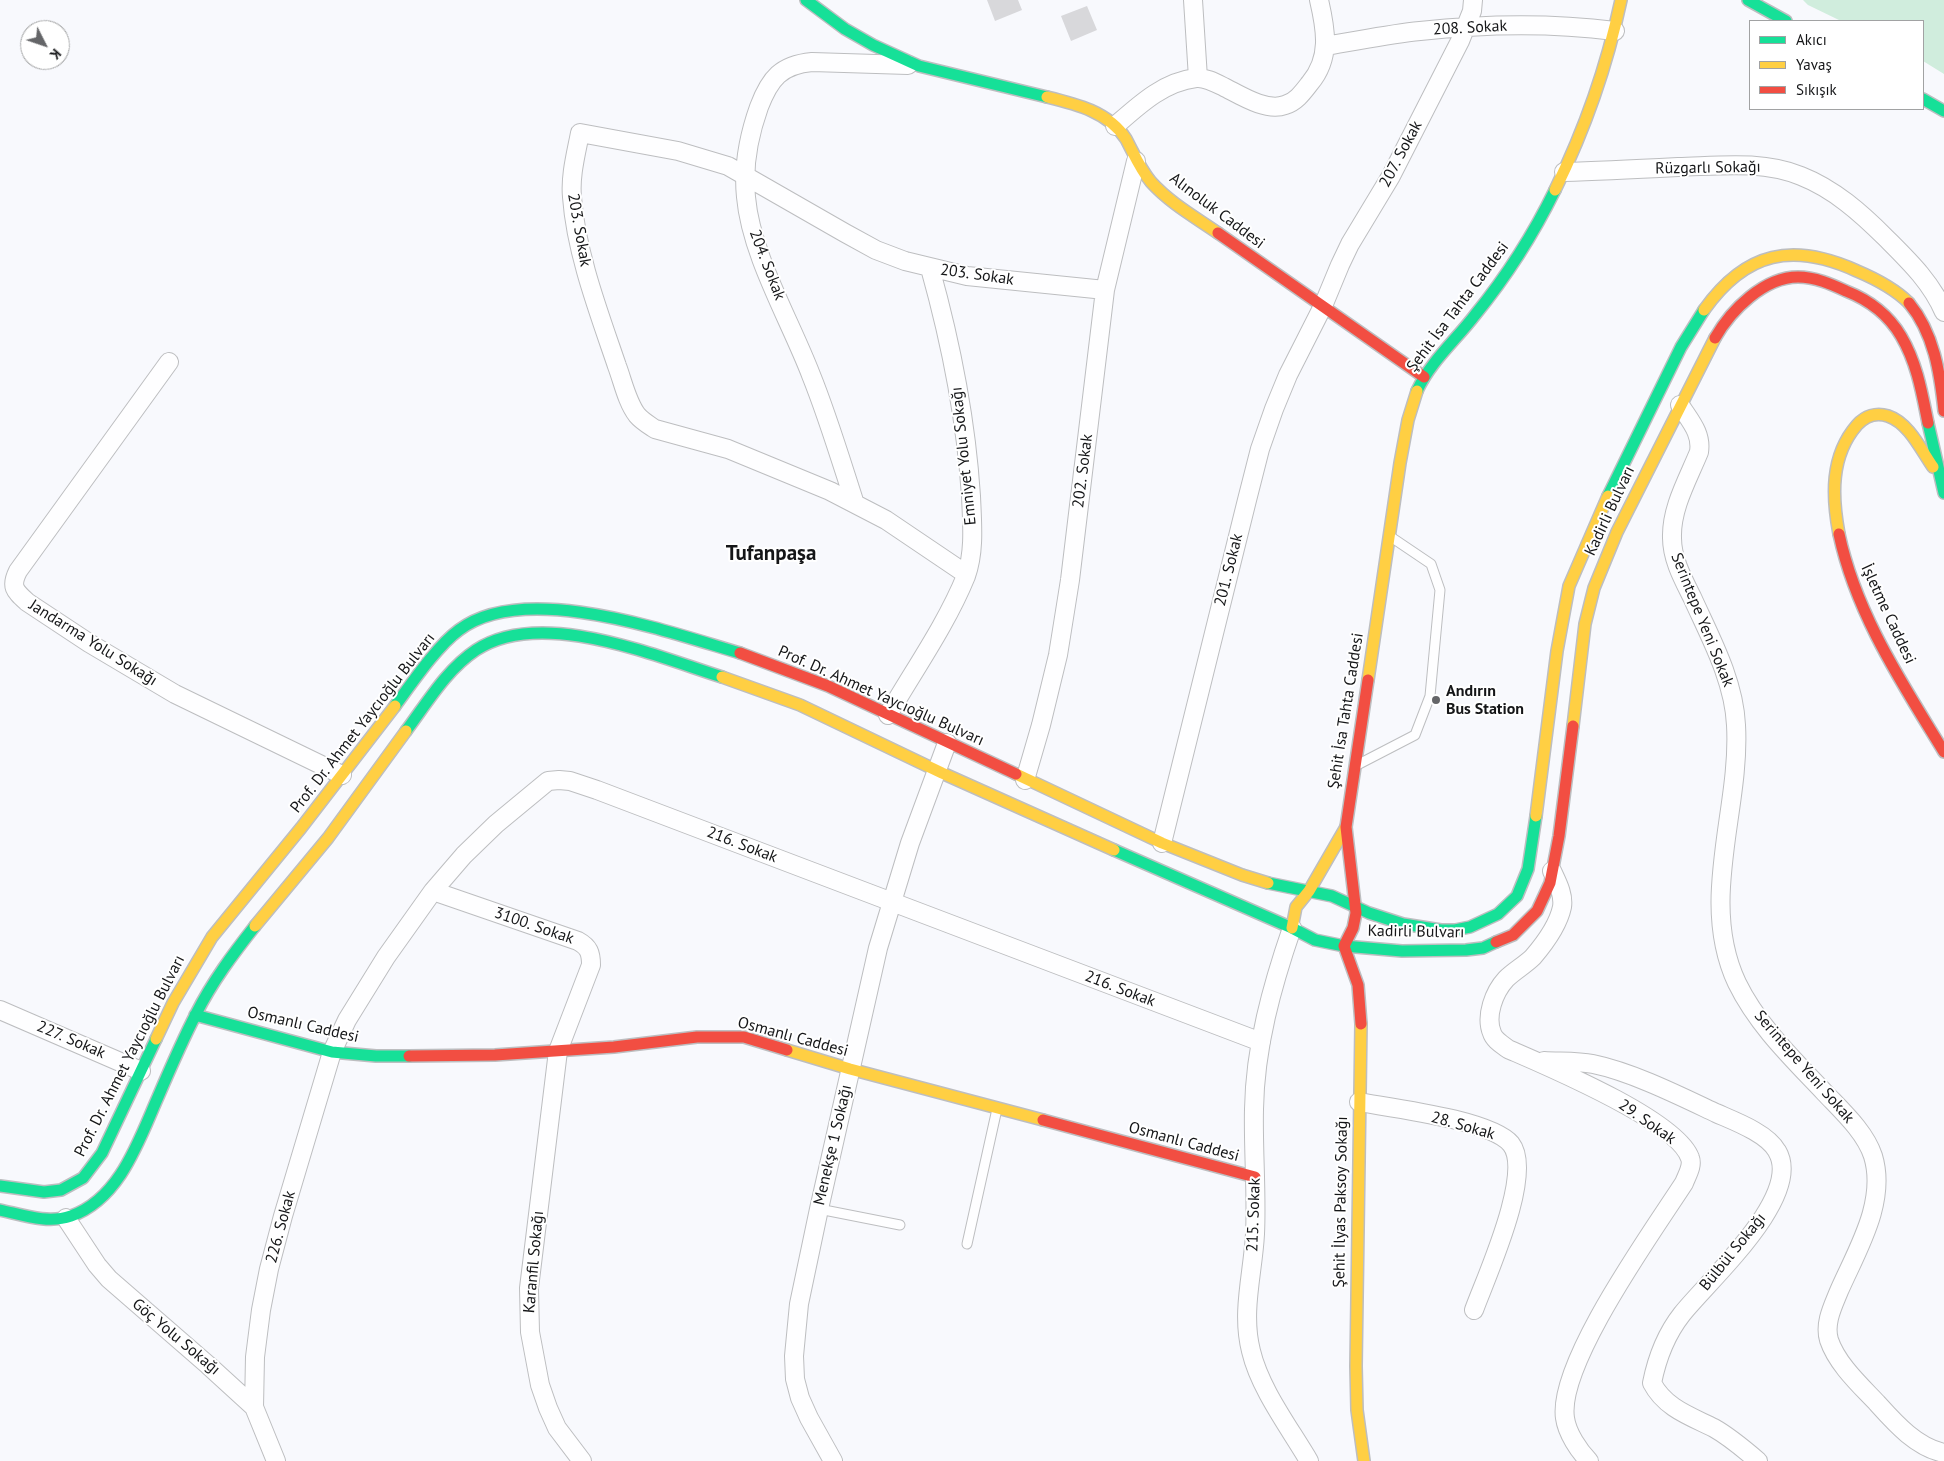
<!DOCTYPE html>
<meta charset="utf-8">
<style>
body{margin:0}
#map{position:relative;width:1944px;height:1461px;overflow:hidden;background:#f8f9fd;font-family:"PT Sans",sans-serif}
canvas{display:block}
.legend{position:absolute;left:1749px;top:20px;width:175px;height:90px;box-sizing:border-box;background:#fff;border:1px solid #a1a2a3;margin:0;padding:6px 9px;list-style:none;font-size:15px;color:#151618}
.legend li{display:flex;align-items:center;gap:10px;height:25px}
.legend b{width:25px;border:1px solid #a1a2a3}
.north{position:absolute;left:20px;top:20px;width:50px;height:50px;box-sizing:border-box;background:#fff;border:1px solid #a1a2a3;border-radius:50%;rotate:131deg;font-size:14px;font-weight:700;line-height:20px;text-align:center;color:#151618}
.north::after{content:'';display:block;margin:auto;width:18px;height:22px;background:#646568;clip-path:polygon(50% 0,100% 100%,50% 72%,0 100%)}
</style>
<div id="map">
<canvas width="1944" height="1461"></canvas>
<ul class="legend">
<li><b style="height:6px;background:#16e098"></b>Akıcı</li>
<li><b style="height:6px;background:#ffcf43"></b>Yavaş</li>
<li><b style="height:6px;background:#f24e42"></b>Sıkışık</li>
</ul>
<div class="north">K</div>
</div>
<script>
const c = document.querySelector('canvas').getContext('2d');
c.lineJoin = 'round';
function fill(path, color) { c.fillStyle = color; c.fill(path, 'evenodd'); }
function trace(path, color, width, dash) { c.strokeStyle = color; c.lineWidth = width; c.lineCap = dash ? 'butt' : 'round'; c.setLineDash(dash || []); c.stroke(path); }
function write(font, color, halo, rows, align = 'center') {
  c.font = font + ' "PT Sans",sans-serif'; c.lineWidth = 4; c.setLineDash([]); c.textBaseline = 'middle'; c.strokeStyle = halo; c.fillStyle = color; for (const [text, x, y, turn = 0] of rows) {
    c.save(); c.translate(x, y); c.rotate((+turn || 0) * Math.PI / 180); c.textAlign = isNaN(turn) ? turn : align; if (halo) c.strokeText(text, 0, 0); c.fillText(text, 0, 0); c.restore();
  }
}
const green = new Path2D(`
 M1803 0H1944V74L1923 61V21H1841L1808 5Z`);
const building = new Path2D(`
 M987 0H1018L1022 10 995 21Z
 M1087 6 1097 30 1071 41 1061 16Z`);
const lane = new Path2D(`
 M1359 764 1415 735 1430 696 1440 590 1431 564 1391 537
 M819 1209 900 1225
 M967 1244 997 1109`);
const street = new Path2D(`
 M1193 0 1198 78
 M1325 46C1357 41 1389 34 1420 31 1485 24 1551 23 1615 31
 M1115 126C1139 105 1163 82 1196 78 1205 77 1216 83 1224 87 1240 95 1266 112 1285 105 1296 102 1303 92 1310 83 1331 58 1326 30 1319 0
 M1564 172C1602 171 1640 169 1678 167 1718 166 1762 160 1801 176 1834 189 1861 213 1886 238 1909 261 1931 282 1944 312
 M169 362 18 571C10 587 15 591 27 602L89 643 175 694 342 775
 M1680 405C1690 421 1702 433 1699 452 1688 479 1671 508 1672 538 1672 559 1683 579 1692 597 1710 637 1734 680 1736 725 1741 810 1698 900 1737 983 1758 1026 1793 1059 1825 1093 1843 1112 1865 1132 1873 1156 1887 1202 1857 1250 1839 1291 1833 1306 1824 1323 1829 1340 1837 1364 1860 1385 1877 1403 1895 1423 1916 1447 1944 1453
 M855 504C841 461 828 417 811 375 790 320 751 255 746 197 743 168 749 135 759 107 770 78 781 65 812 62L908 65
 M966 574 886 520 830 491 728 449 655 429C649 425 642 421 637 415 627 402 623 382 617 366 599 313 576 253 572 197 570 176 576 154 580 133L678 151 728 166 845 233 876 250 905 261 967 276 1105 290
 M888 715C914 670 946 625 966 576 975 551 972 522 971 496 966 419 951 343 930 268
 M1025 780 1041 725 1058 655 1070 580 1105 290 1136 161
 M1162 843 1247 500 1260 449 1274 409 1288 375 1323 306 1340 265 1350 244 1391 176 1460 41 1472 11 1473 0
 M1552 871C1557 882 1564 894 1562 907 1558 926 1545 943 1533 957 1525 965 1514 971 1506 979 1494 992 1485 1016 1492 1033 1494 1040 1503 1045 1508 1049 1547 1066 1677 1120 1690 1158 1693 1166 1687 1175 1684 1183 1653 1231 1557 1364 1565 1418 1567 1433 1579 1451 1589 1461
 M433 891 578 941C589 947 591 953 591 965L558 1051 529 1288 530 1332 540 1385 548 1408 557 1428 582 1461
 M1292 928C1272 986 1255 1047 1254 1109 1253 1151 1257 1192 1255 1234 1253 1273 1241 1312 1251 1351 1260 1389 1289 1427 1309 1461
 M0 1010 141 1071
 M1544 1061C1560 1062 1577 1061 1593 1064 1632 1072 1680 1096 1716 1113 1734 1121 1767 1133 1777 1151 1804 1196 1708 1281 1682 1314 1667 1333 1657 1358 1652 1383 1665 1408 1690 1416 1714 1428 1730 1437 1744 1449 1758 1461
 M1359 1102C1392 1108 1491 1120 1511 1144 1534 1173 1486 1277 1474 1310
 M66 1218 97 1265 109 1279 208 1365 254 1407 276 1461
 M254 1407 255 1357 261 1310 269 1269 283 1216 332 1052 347 1020 386 957 433 891 464 855 496 824 548 781 559 780 570 781 597 790 1261 1042
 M833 1461 809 1418 800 1398 795 1379 794 1356 799 1304 819 1209 878 948 910 843 947 743`);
const fast = new Path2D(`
 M806 0 845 29 873 45 919 66 1047 97
 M1748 0 1786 21
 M1923 99 1944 111
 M1417 391C1430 362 1456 340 1475 315 1506 277 1533 235 1555 190
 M1928 423 1944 493
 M1608 496 1681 347 1704 310
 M395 706C412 683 437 646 459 630 525 580 668 632 740 653
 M406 731C427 703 446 670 476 650 541 607 655 656 722 677
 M1114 850 1292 928 1315 940 1344 946 1402 951 1466 950 1483 948 1496 942
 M1268 883 1332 896 1369 913 1403 924 1441 930H1455L1470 927 1498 914 1517 896 1528 869 1536 816
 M195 1015 332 1052 376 1056H409
 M0 1186 44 1192 61 1190 83 1178 102 1153 156 1039
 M0 1210C23 1215 48 1224 71 1216 120 1199 139 1140 158 1097 170 1069 182 1041 196 1014 212 982 233 954 255 926`);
const slow = new Path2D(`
 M1047 97C1076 104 1109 112 1126 139 1134 154 1140 169 1151 182 1170 203 1195 217 1218 233
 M1555 190C1585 129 1607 66 1621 0
 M1704 310C1746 251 1793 242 1857 271 1876 279 1894 288 1909 303
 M1839 534C1832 497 1830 456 1857 425 1865 416 1876 412 1888 416 1909 423 1921 450 1933 467
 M722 677 800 705 942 773 1114 850
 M1368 680 1400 463 1408 420 1417 391
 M1573 726 1585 624 1594 588 1617 532 1715 338
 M1016 774 1162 843 1242 875 1268 883
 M1536 816 1557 651 1569 586 1608 496
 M255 926 328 838 406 731
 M1292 928 1296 907 1309 891 1346 827
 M1361 1024 1356 1366 1357 1410 1364 1461
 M156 1039 173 1003 212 937 301 828 395 706
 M787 1050 850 1069 1043 1120`);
const jam = new Path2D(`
 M1218 233 1424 377
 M1909 303C1934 333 1940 373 1944 411
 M1715 338C1731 310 1764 277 1798 277 1815 277 1831 284 1846 291 1869 300 1888 314 1901 336 1917 363 1922 393 1928 423
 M1839 534C1856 614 1902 683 1944 752
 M740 653 828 686 1016 774
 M1496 942 1513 935 1537 911 1550 883 1559 836 1573 726
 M1361 1024 1358 985 1344 946 1353 928 1356 913 1346 827 1368 680
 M409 1056 495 1055 614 1047 697 1037H744L787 1050
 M1043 1120 1255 1177`);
const markers = [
 [1436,700,5,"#646568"]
];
const streetNames = [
 ["208. Sokak",1470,28,-3],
 ["207. Sokak",1401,154,-62],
 ["Rüzgarlı Sokağı",1708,168,-1],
 ["Alınoluk Caddesi",1217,211,37],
 ["203. Sokak",579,230,80],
 ["204. Sokak",767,265,69],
 ["203. Sokak",977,275,8],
 ["Şehit İsa Tahta Caddesi",1458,307,-53],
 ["Emniyet Yolu Sokağı",964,456,-96],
 ["202. Sokak",1083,471,-83],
 ["Kadirli Bulvarı",1610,511,-65],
 ["201. Sokak",1229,570,-76],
 ["İşletme Caddesi",1888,614,65],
 ["Serintepe Yeni Sokak",1702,620,68],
 ["Jandarma Yolu Sokağı",93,643,32],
 ["Prof. Dr. Ahmet Yaycıoğlu Bulvarı",881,696,24],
 ["Şehit İsa Tahta Caddesi",1346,711,-81],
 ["Prof. Dr. Ahmet Yaycıoğlu Bulvarı",363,723,-52],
 ["216. Sokak",742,845,21],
 ["3100. Sokak",534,926,19],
 ["Kadirli Bulvarı",1416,932,1],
 ["216. Sokak",1120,989,21],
 ["Osmanlı Caddesi",303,1025,13],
 ["Osmanlı Caddesi",793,1037,15],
 ["227. Sokak",71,1040,23],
 ["Prof. Dr. Ahmet Yaycıoğlu Bulvarı",130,1056,-63],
 ["Serintepe Yeni Sokak",1804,1067,49],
 ["29. Sokak",1647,1122,35],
 ["28. Sokak",1463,1126,16],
 ["Osmanlı Caddesi",1184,1142,15],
 ["Menekşe 1 Sokağı",833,1145,-77],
 ["Şehit İlyas Paksoy Sokağı",1341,1202,-89],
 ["215. Sokak",1254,1215,-88],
 ["226. Sokak",281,1227,-75],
 ["Bülbül Sokağı",1733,1252,-51],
 ["Karanfil Sokağı",534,1262,-85],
 ["Göç Yolu Sokağı",176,1337,40]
];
const poiNames = [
 ["Andırın",1446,691],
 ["Bus Station",1446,709]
];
const districtNames = [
 ["Tufanpaşa",771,554]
];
fill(green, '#d0eddd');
fill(building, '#d8d8db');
trace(lane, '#bdbec0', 11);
trace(street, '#bdbec0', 20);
trace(fast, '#bdbec0', 14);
trace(slow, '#bdbec0', 14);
trace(jam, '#bdbec0', 14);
trace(lane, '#fefeff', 9);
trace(street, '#fefeff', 18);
trace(fast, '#16e098', 11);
trace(slow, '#ffcf43', 11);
trace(jam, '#f24e42', 11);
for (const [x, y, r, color] of markers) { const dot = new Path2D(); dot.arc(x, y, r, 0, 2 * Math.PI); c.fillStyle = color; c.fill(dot); trace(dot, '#fff', 2); }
write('16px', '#151618', '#fff', streetNames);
write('bold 16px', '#151618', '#fff', poiNames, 'left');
write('bold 21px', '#151618', '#fff', districtNames);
</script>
